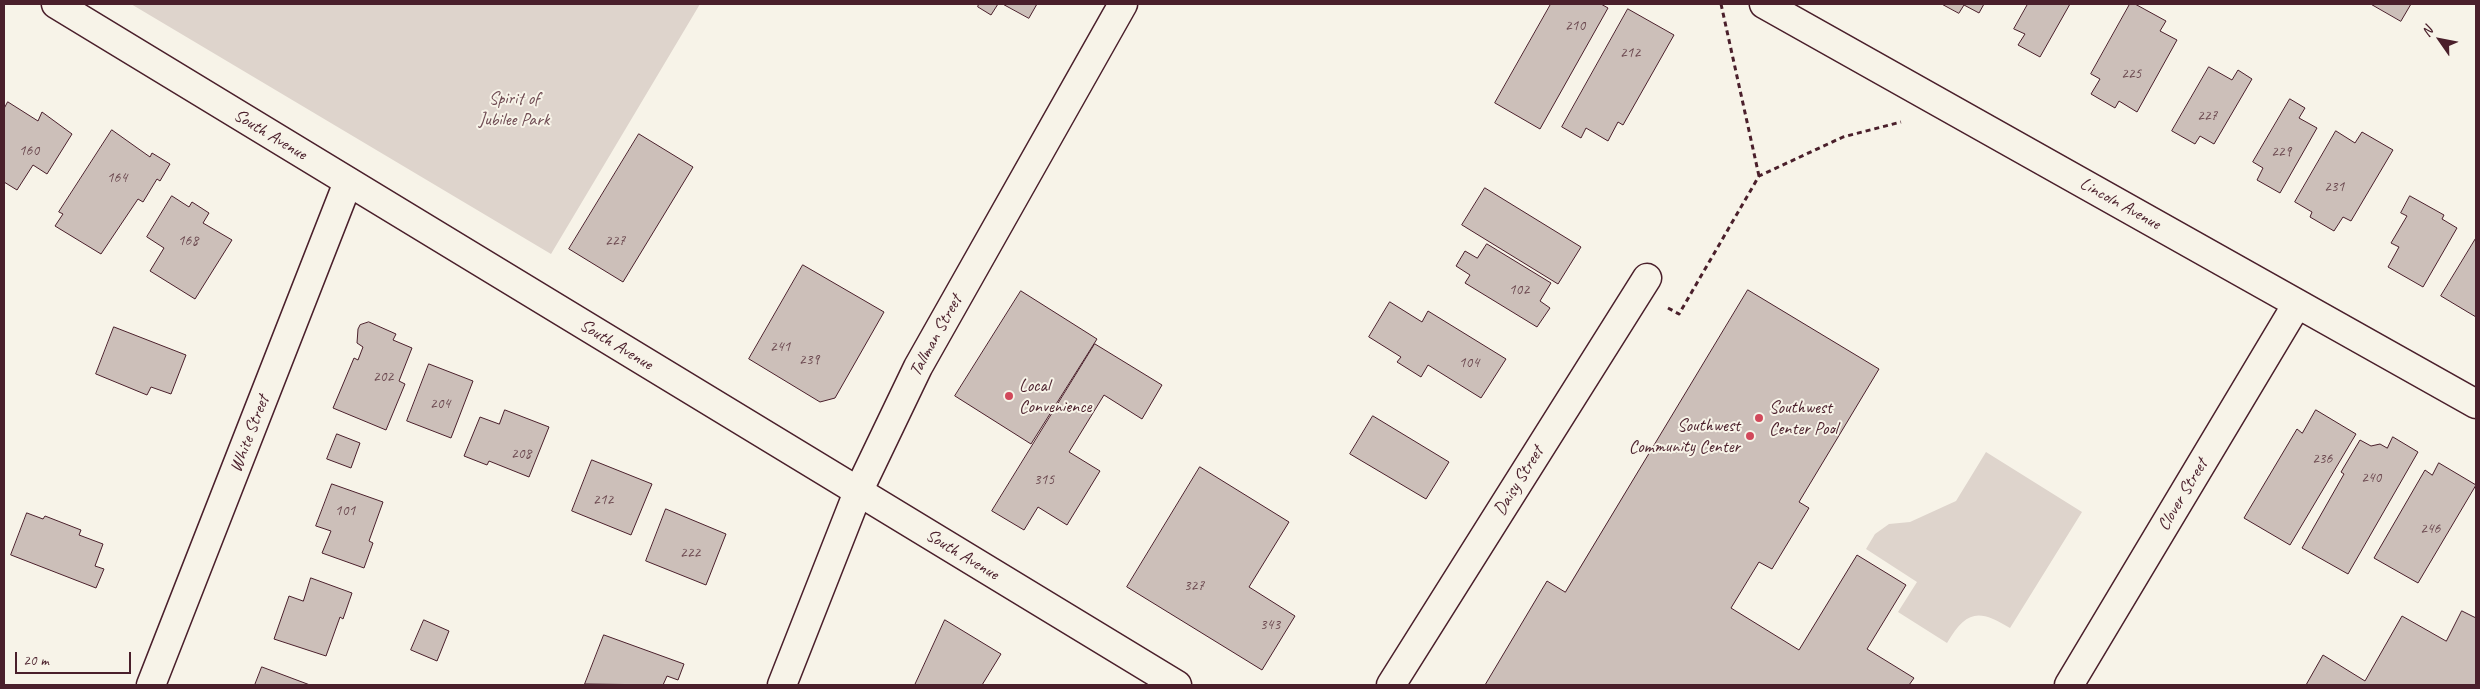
<!DOCTYPE html>
<style>
body{margin:0}
#map{position:relative;width:2480px;height:689px;overflow:hidden;background:#f7f3e8;font-family:Caveat,sans-serif}
canvas{display:block}
.frame{position:absolute;inset:0;border:5px solid #4a1f2b;pointer-events:none}
.north{position:absolute;left:2415px;top:15px;width:50px;height:50px;-webkit-text-stroke:4px #f7f3e8;paint-order:stroke;rotate:303deg;font-size:14px;font-weight:700;line-height:20px;text-align:center;color:#4a1f2b}
.north::after{content:'';display:block;margin:auto;width:18px;height:22px;background:#4a1f2b;clip-path:polygon(50% 0,100% 100%,50% 72%,0 100%)}
.scale{position:absolute;left:15px;top:652px;width:116px;height:22px;box-sizing:border-box;border:2px solid #4a1f2b;border-top:0;padding-left:6px;font-size:15px;line-height:18px;white-space:nowrap;color:#4a1f2b;-webkit-text-stroke:4px #f7f3e8;paint-order:stroke}
</style>
<div id="map">
<canvas width="2480" height="689"></canvas>
<div class="frame"></div>
<div class="north">N</div>
<div class="scale">20 m</div>
</div>
<script>
const c = document.querySelector('canvas').getContext('2d');
c.lineJoin = 'round';
function fill(path, color) { c.fillStyle = color; c.fill(path, 'evenodd'); }
function trace(path, color, width, dash) { c.strokeStyle = color; c.lineWidth = width; c.lineCap = dash ? 'butt' : 'round'; c.setLineDash(dash || []); c.stroke(path); }
function write(font, color, halo, rows, align = 'center') {
  c.font = font + ' Caveat,sans-serif'; c.lineWidth = 4; c.setLineDash([]); c.textBaseline = 'middle'; c.strokeStyle = halo; c.fillStyle = color; for (const [text, x, y, turn = 0] of rows) {
    c.save(); c.translate(x, y); c.rotate((+turn || 0) * Math.PI / 180); c.textAlign = isNaN(turn) ? turn : align; if (halo) c.strokeText(text, 0, 0); c.fillText(text, 0, 0); c.restore();
  }
}
const green = new Path2D(`
 M131 4H700L551 254Z
 M1986 452 2082 512 2010 628C1978 608 1966 611 1947 643L1898 612 1917 582 1866 549 1875 534 1889 524 1910 522 1956 501Z`);
const building = new Path2D(`
 M979 4H998L991 15 978 7Z
 M1003 4H1037L1029 18Z
 M1551 4H1601L1608 8 1540 129 1495 103Z
 M1942 4H1984L1979 13 1964 5 1959 13Z
 M2028 4H2070L2040 57 2018 45 2025 34 2014 29Z
 M2130 4H2135L2166 21 2160 31 2177 40 2137 112 2119 101 2115 108 2091 94 2100 79 2091 74Z
 M2371 4H2411L2401 21Z
 M1628 9 1674 35 1623 125 1618 122 1608 141 1586 128 1581 138 1562 127Z
 M2209 67 2232 80 2238 70 2252 79 2214 144 2200 136 2195 144 2172 131Z
 M2290 99 2305 108 2299 118 2317 128 2280 193 2257 180 2263 168 2253 162Z
 M8 102 38 121 42 112 72 134 47 174 33 165 17 190 4 182V109Z
 M112 130 150 157 152 153 170 164 160 181 157 179 143 202 138 199 101 254 55 226 63 214 59 212Z
 M2336 131 2355 143 2362 132 2393 150 2351 221 2343 217 2334 231 2310 217 2312 212 2295 202Z
 M639 134 693 167 623 282 569 249Z
 M1485 188 1581 247 1558 284 1462 225Z
 M172 196 189 207 192 202 209 213 203 223 232 240 195 299 150 271 164 248 147 237Z
 M2410 196 2444 215 2442 219 2457 228 2423 287 2388 267 2399 247 2391 243 2407 216 2401 213Z
 M2476 238V317L2441 296Z
 M1487 244 1551 283 1540 301 1550 308 1537 327 1465 283 1470 275 1456 266 1465 251 1477 258Z
 M803 265 884 312 835 398 820 402 749 359Z
 M1748 290 1879 369 1799 502 1809 508 1772 569 1759 562 1731 608 1799 650 1857 555 1906 585 1867 649 1914 678 1909 685H1485L1547 581 1565 592Z
 M1021 291 1097 339 1031 444 955 396Z
 M1390 302 1422 322 1428 311 1506 359 1481 398 1428 365 1421 377 1397 362 1401 357 1369 337Z
 M369 322 396 334 393 340 412 348 399 381 405 384 386 430 333 408 354 358 358 360 363 347 357 343 358 329 360 325Z
 M114 327 186 355 171 394 151 387 147 395 96 374Z
 M1095 344 1162 385 1142 419 1104 395 1069 452 1100 471 1067 525 1038 507 1024 530 992 511Z
 M429 364 473 381 451 438 407 421Z
 M505 410 549 427 529 477 489 461 487 465 464 456 480 417 499 424Z
 M2316 410 2356 434 2290 545 2244 518 2297 429 2302 433Z
 M1373 416 1449 462 1426 499 1350 454Z
 M337 434 360 443 351 468 327 459Z
 M2393 437 2418 452 2348 574 2302 548 2344 474 2341 472 2360 440 2371 446 2380 444 2387 448Z
 M592 460 652 484 631 535 572 511Z
 M2439 463 2476 485 2418 583 2374 558 2425 470 2432 475Z
 M1200 467 1289 522 1249 587 1295 616 1262 670 1127 587Z
 M332 484 383 502 369 541 373 543 364 568 322 553 331 531 316 526Z
 M666 509 726 534 706 585 646 561Z
 M27 513 43 519 45 516 81 530 79 535 103 544 95 566 104 569 96 588 11 555Z
 M311 578 352 593 343 619 340 617 326 656 274 639 289 596 303 601Z
 M2462 611 2476 618V685H2306L2323 655 2365 681 2402 616 2446 641Z
 M424 620 449 631 437 661 411 650Z
 M945 620 1001 654 982 685H915Z
 M604 635 684 664 678 680 667 676 663 685 585 684Z
 M262 667 310 685H255Z`);
const path = new Path2D(`
 M1721 4 1759 176
 M1668 308 1679 314 1759 176 1843 137 1901 122`);
const minor = new Path2D(`
 M1764 4 2476 404
 M151 685 348 182
 M782 685 858 492 918 367 1123 4
 M1391 685 1647 278
 M2069 685 2297 304`);
const secondary = new Path2D(`
 M56 4 1177 685`);
const markers = [
 [1009,396,5,"#d1495b"],
 [1759,418,5,"#d1495b"],
 [1750,436,5,"#d1495b"]
];
const numberNames = [
 ["210",1575,26],
 ["212",1630,53],
 ["225",2131,74],
 ["227",2207,116],
 ["160",29,151],
 ["229",2281,152],
 ["164",117,178],
 ["231",2334,187],
 ["168",188,241],
 ["227",615,241],
 ["102",1519,290],
 ["241",780,347],
 ["239",809,360],
 ["104",1469,363],
 ["202",383,377],
 ["204",440,404],
 ["208",521,454],
 ["236",2322,459],
 ["240",2371,478],
 ["315",1044,480],
 ["212",603,500],
 ["101",345,511],
 ["246",2430,529],
 ["222",690,553],
 ["327",1194,586],
 ["343",1270,625]
];
const parkNames = [
 ["Spirit of",514,99],
 ["Jubilee Park",514,120]
];
const streetNames = [
 ["South Avenue",270,135,31],
 ["Lincoln Avenue",2120,204,29],
 ["Tallman Street",936,336,-61],
 ["South Avenue",616,345,31],
 ["White Street",250,434,-69],
 ["Daisy Street",1519,481,-58],
 ["Clover Street",2183,495,-59],
 ["South Avenue",962,555,31]
];
const poiNames = [
 ["Local",1019,386],
 ["Convenience",1019,407],
 ["Southwest",1769,408],
 ["Center Pool",1769,429],
 ["Southwest",1740,426,"right"],
 ["Community Center",1740,447,"right"]
];
fill(green, '#ded4cc');
fill(building, '#ccbfb9');
trace(building, '#4a1f2b', 1);
trace(minor, '#4a1f2b', 31);
trace(secondary, '#4a1f2b', 31);
trace(path, '#4a1f2b', 3, [5, 4]);
trace(minor, '#f7f3e8', 28);
trace(secondary, '#f7f3e8', 28);
for (const [x, y, r, color] of markers) { const dot = new Path2D(); dot.arc(x, y, r, 0, 2 * Math.PI); c.fillStyle = color; c.fill(dot); trace(dot, '#f7f3e8', 2); }
write('15px', '#6a474e', null, numberNames);
write('18px', '#6f4c53', '#f7f3e8', parkNames);
write('18px', '#4a1f2b', '#f7f3e8', streetNames);
write('18px', '#4a1f2b', '#f7f3e8', poiNames, 'left');
</script>
